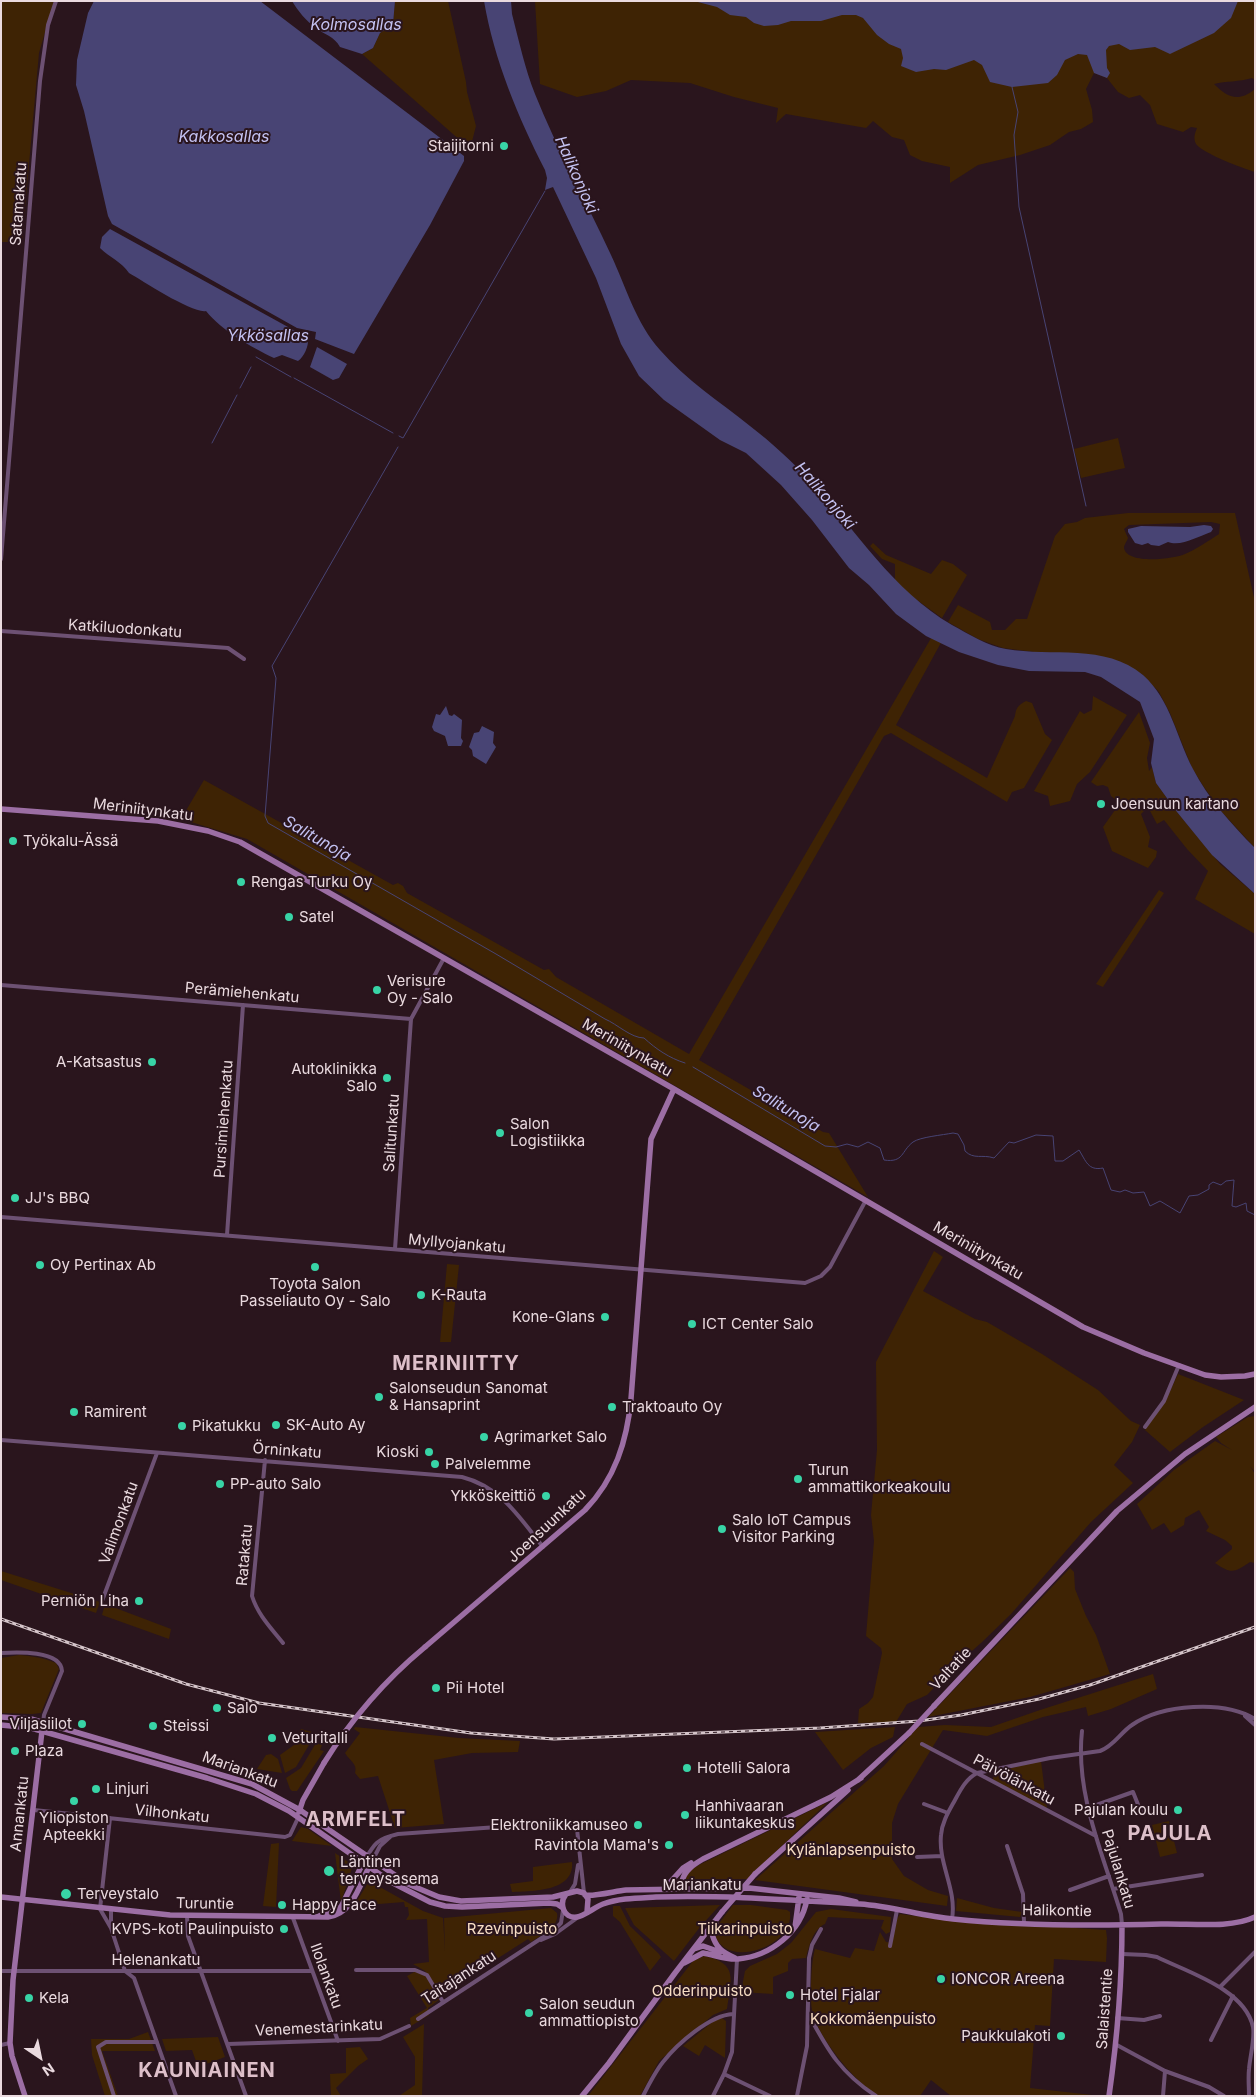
<!DOCTYPE html>
<meta charset="utf-8">
<style>
body{margin:0}
#map{position:relative;width:1256px;height:2097px;overflow:hidden;background:#2a151d;font-family:Inter,sans-serif}
canvas{display:block}
.frame{position:absolute;inset:0;border:2px solid #eadadf;pointer-events:none}
.north{position:absolute;left:15px;top:2032px;width:50px;height:50px;-webkit-text-stroke:4px #2a151d;paint-order:stroke;rotate:146deg;font-size:14px;font-weight:700;line-height:20px;text-align:center;color:#eadadf}
.north::after{content:'';display:block;margin:auto;width:18px;height:22px;background:#eadadf;clip-path:polygon(50% 0,100% 100%,50% 72%,0 100%)}
</style>
<div id="map">
<canvas width="1256" height="2097"></canvas>
<div class="frame"></div>
<div class="north">N</div>
</div>
<script>
const c = document.querySelector('canvas').getContext('2d');
c.lineJoin = 'round';
function fill(path, color) { c.fillStyle = color; c.fill(path, 'evenodd'); }
function trace(path, color, width, dash) { c.strokeStyle = color; c.lineWidth = width; c.lineCap = dash ? 'butt' : 'round'; c.setLineDash(dash || []); c.stroke(path); }
function write(font, color, halo, rows, align = 'center') {
  c.font = font + ' Inter,sans-serif'; c.lineWidth = 4; c.setLineDash([]); c.textBaseline = 'middle'; c.strokeStyle = halo; c.fillStyle = color; for (const [text, x, y, turn = 0] of rows) {
    c.save(); c.translate(x, y); c.rotate((+turn || 0) * Math.PI / 180); c.textAlign = isNaN(turn) ? turn : align; if (halo) c.strokeText(text, 0, 0); c.fillText(text, 0, 0); c.restore();
  }
}
const green = new Path2D(`
 M1 1H54L39 53 22 242H1Z
 M395 1H448L466 82 467 92 476 126 470 149 362 54 373 48 380 33 393 24Z
 M535 1H1255V80L1252 78C1239 82 1226 81 1214 84 1227 97 1238 103 1255 89V172C1242 168 1204 154 1196 144 1193 138 1195 133 1197 128L1191 127 1183 132 1157 124 1150 105 1140 95 1129 98 1118 92 1107 78 1094 73 1086 89 1092 110 1093 122 1081 129 1069 132 1050 145 1020 155 978 165 950 183V167L922 161 910 155 904 140 892 137 873 121 866 128 786 114 776 123 778 108 734 97 690 83 631 80 606 91 577 97 540 84Z
 M1118 438 1125 468 1081 478 1074 449Z
 M1128 513H1235L1255 602V848L1221 811 1204 787 1192 768 1170 713 1159 692 1142 674 1042 653 1003 648 978 639 948 622 958 605 990 622 992 630H1005L1016 619H1027L1055 536 1065 524 1077 522 1085 518ZM1211 522 1220 524 1219 534C1208 541 1197 549 1185 554 1174 559 1127 565 1124 548 1124 545 1127 541 1128 538L1124 529 1129 525Z
 M873 543 886 555 931 574 942 560 953 564 967 575 942 618 910 595 895 580V564L882 559 870 546Z
 M934 633 943 639 896 725 987 778 1015 716C1016 708 1018 705 1026 701L1032 703 1045 734 1052 740 1024 788 1012 792 1007 802 891 733 884 736 699 1060 823 1132 829 1133 868 1197 247 839 181 819 204 780 393 885 398 883 403 886 407 893 544 970 549 969 556 977 689 1054Z
 M1093 696 1127 715 1090 772 1077 784 1070 801 1050 806 1048 796 1034 791 1080 711 1084 714 1092 710Z
 M1139 712 1150 743 1147 758 1149 771 1152 767 1156 783 1177 812 1220 864 1255 894V934L1195 899 1208 871 1187 849 1164 820 1157 824 1149 809 1145 810 1141 814 1150 837 1148 847 1157 851 1156 857 1148 868 1112 851 1103 827 1120 803 1111 796 1108 787 1103 785 1097 786 1091 782Z
 M1159 890 1164 893 1103 987 1096 984Z
 M934 1251 943 1257 923 1291 975 1319 987 1322 1042 1354 1098 1390 1131 1421 1140 1425 1132 1442 1114 1465 1133 1483 1091 1522 1011 1614 981 1643 958 1663 927 1695 907 1704 896 1722 858 1723 859 1709 868 1703 873 1697 882 1653 881 1648 866 1636 874 1541 871 1515 877 1450 876 1362Z
 M447 1264 459 1265 451 1342H440Z
 M1178 1374 1244 1400 1203 1427 1170 1452 1145 1430 1166 1400Z
 M1255 1416V1472L1250 1466 1255 1474V1563L1250 1562C1234 1573 1231 1574 1215 1563L1232 1549V1546L1225 1540 1206 1531 1209 1527 1199 1510 1185 1518 1184 1525 1171 1533 1164 1523 1152 1530 1137 1504 1174 1470 1215 1441 1232 1450 1221 1443 1216 1437 1248 1417Z
 M1070 1568 1074 1572 1075 1589 1086 1616 1096 1635 1110 1674 1030 1697 928 1717Z
 M1 1571 100 1602 96 1613 1 1580Z
 M105 1604 171 1629 169 1639 102 1615Z
 M19 1655C32 1656 44 1658 56 1663L59 1669 41 1713 32 1714 1 1713V1658Z
 M1153 1674 1157 1689 1111 1709 1088 1716 1086 1707 1043 1717 987 1736 943 1730 898 1804 892 1823V1859L904 1876 928 1890 948 1896 947 1906 755 1880 884 1766 918 1727 945 1725 991 1727 1040 1710Z
 M355 1727 459 1738 520 1741 518 1752 472 1753 434 1760 444 1824 395 1828 378 1776 360 1779 355 1773C358 1764 349 1760 345 1753L360 1733 354 1729Z
 M895 1727 893 1737 871 1748 843 1770 815 1732Z
 M301 1729 316 1733 296 1767 285 1773 280 1755 294 1745Z
 M316 1743 322 1745 320 1750 324 1751 297 1791H292L290 1789 286 1778 301 1768Z
 M271 1754 278 1759 282 1773 257 1769 266 1755Z
 M1041 1761 1047 1809 993 1780 994 1772Z
 M828 1802 747 1879H685L689 1871 699 1865Z
 M1169 1821 1177 1853 1160 1857 1152 1825Z
 M301 1827 308 1829 332 1846 292 1841Z
 M279 1843 276 1907 263 1906 271 1844Z
 M335 1853 350 1863 352 1868 341 1902Z
 M572 1862C575 1892 531 1891 512 1892L510 1884 533 1881V1867Z
 M369 1881 423 1911 443 1918 445 1952 444 1918 551 1908 557 1913C560 1927 541 1935 531 1942L528 1939 442 1994 425 1971 413 1964 429 1962 427 1919 406 1920 409 1915 408 1907H405L404 1902 354 1906Z
 M957 1898 994 1908 1022 1912 1020 1917 956 1911Z
 M720 1905 700 1927 674 1961 634 1925 625 1908Z
 M733 1905H751L787 1910 790 1912C795 1948 720 1972 714 1930Z
 M613 1906H620L630 1926 659 1954 661 1957 650 1971 620 1922 613 1916Z
 M831 1909 891 1917 890 1932 886 1934 881 1928 884 1920 828 1917 825 1924C813 1929 809 1946 806 1958L792 1959 788 1963V1971L773 1977V1994L741 1992 745 1971 750 1966 777 1954 791 1943 816 1912Z
 M900 1914 939 1919 1106 1930 1107 1938 1106 1962 1054 1959 1050 2026 1035 2025 1030 2088 1101 2096H951L931 2080 920 2096C910 2096 890 2097 881 2096 859 2089 815 2033 812 2010 810 1997 811 1961 815 1949L850 1958 855 1948 874 1951 880 1932 886 1942 892 1943 897 1919Z
 M704 1956C739 1963 731 1980 727 2009L713 2015 659 2061 640 2096H588L693 1961Z
 M416 1971 426 1976 440 1999 428 2008 429 2015 411 2026 410 2018 427 2008 407 1976Z
 M722 2018 726 2021 725 2058 705 2045 699 2056 683 2046 716 2019Z
 M424 2024 422 2096H399L415 2085V2057L403 2037Z
 M148 2032 155 2051H102L118 2096H105L92 2055 91 2039H129Z
 M218 2037 225 2057 198 2067 192 2050 166 2051 162 2039Z
 M360 2047 368 2059 358 2066 336 2088 341 2096H331L330 2074 346 2073V2048Z`);
const water = new Path2D(`
 M94 1H260L464 156V161L430 225 354 354 315 339 316 332 297 328 112 224 108 216 84 111 76 85 77 60 88 13Z
 M292 1H395L393 24 380 33 373 48 362 54 340 47C334 36 325 35 316 28 306 21 298 11 292 1Z
 M484 1H511L512 14C519 41 525 69 535 94 557 149 586 201 611 255 626 287 636 323 660 350 686 380 719 401 750 426 772 443 793 462 811 482 857 531 892 590 952 625 969 634 987 646 1006 649 1052 657 1105 643 1143 675 1171 700 1176 737 1193 769 1208 798 1231 824 1255 848V894L1212 855 1177 812 1156 783 1151 763 1154 739 1140 702 1101 677 1085 672 1029 671 998 665 959 652 926 636 896 614 869 585 849 568 812 520 781 485 746 453 720 440 664 400 639 376 621 344 596 278 553 187 545 190 547 178 545 170C518 117 494 60 484 1Z
 M694 1H1238L1231 18 1214 33 1170 54 1155 47 1130 50 1119 44 1109 46 1106 50 1107 68 1110 73 1107 78 1094 73 1087 55 1078 54 1065 60 1057 75 1048 83 1012 87 990 82 982 65 974 60 946 70 934 69 916 72 901 66 903 58 901 49 889 44 877 35 863 18 856 15H842L821 21H791L778 25 764 26 754 23 746 17 730 15 717 7Z
 M110 229 308 338C309 346 304 357 298 361L282 355 274 358C251 347 222 331 206 311 193 314 143 281 129 273 122 262 109 257 100 248L102 237Z
 M317 347 347 364 339 378 333 380 310 367Z
 M1204 525 1211 526 1213 529 1211 532C1199 536 1181 547 1168 542L1159 546 1151 545 1148 543 1142 545 1135 543 1128 532V529L1141 526 1190 527Z
 M446 706 449 715 452 716 454 714 462 720 461 738 463 741 461 746H448L445 736 434 731 432 727 436 714 440 715Z
 M482 726 494 732 493 743 496 747 486 764 473 756 472 750 469 747 474 733 479 732Z`);
const stream = new Path2D(`
 M1012 87 1018 112 1014 135 1019 207 1086 506
 M256 357 291 377
 M294 378 393 433
 M240 388 251 367
 M399 436 403 438 545 191
 M212 443 237 395
 M398 447 272 666 276 678 265 816 268 823 496 954 605 1019C617 1024 631 1038 644 1038 656 1049 669 1058 685 1063
 M693 1067 825 1146 836 1147 847 1144 858 1147 868 1142 880 1148 884 1160C904 1163 901 1151 913 1142 920 1137 943 1135 953 1133L958 1134 964 1145 965 1151C974 1160 982 1154 994 1158L1009 1142 1014 1143 1036 1135 1053 1136 1055 1161H1063L1079 1150C1086 1161 1088 1171 1103 1168L1111 1190 1120 1192 1125 1190 1133 1193 1144 1192 1150 1206 1160 1201 1180 1213 1189 1196 1198 1195 1209 1189V1185L1213 1182 1221 1185 1226 1181 1234 1180 1232 1206 1236 1207 1246 1203 1247 1211 1255 1215`);
const street = new Path2D(`
 M1 559 40 81 48 25 56 1
 M1 631 228 648 244 659
 M1 985 411 1019 444 958
 M1 1217 805 1283 821 1276 830 1267 866 1200
 M227 1235 243 1005
 M395 1249 411 1019
 M1145 1427 1164 1401 1179 1365
 M1 1440 462 1477C501 1487 519 1517 543 1547
 M265 1460 252 1596C258 1615 271 1628 283 1643
 M102 1601 157 1453
 M1 1653C16 1652 61 1650 62 1671L44 1715 42 1731
 M1245 1716 1255 1725
 M1082 1731C1075 1794 1103 1854 1121 1914L1122 1925
 M922 1744 1096 1836
 M924 1804 948 1813
 M1088 1808 1133 1792 1141 1812
 M34 1810 285 1837 290 1835 298 1818
 M110 1818 100 1909 111 1928 125 1971 134 1978 176 2096
 M1007 1846 1023 1894 1024 1923
 M917 1857 942 1856
 M363 1863C374 1844 376 1839 398 1834L569 1822 575 1824 577 1829 584 1893
 M369 1867 380 1846 390 1837
 M1113 1889 1202 1875
 M1070 1890 1109 1876
 M570 1892 575 1884 578 1865
 M187 1916 188 1936 246 2096
 M293 1918 338 2041
 M952 1919C957 1889 938 1864 941 1835 942 1822 949 1811 955 1800 961 1789 966 1779 977 1773L1050 1758 1100 1751C1114 1746 1120 1733 1132 1725 1162 1704 1224 1700 1255 1719
 M111 1926V1910
 M541 1940 555 1934 577 1918
 M890 1946 897 1910
 M1122 1954 1146 1955 1157 1957C1187 1972 1245 1989 1253 2027 1255 2039 1250 2056 1249 2069 1248 2078 1249 2087 1249 2096
 M356 1970H415L427 1975 443 2002
 M1 1971H311
 M1220 1987 1255 1952
 M809 2015C828 2051 841 2073 876 2096
 M1117 2018 1144 2020 1160 2016
 M418 2019 554 1930 561 1923 563 1910
 M1211 2040 1233 1996
 M228 2044 380 2039 409 2026
 M1115 2044 1165 2071 1163 2096
 M1 2045 10 2043
 M1165 2071 1209 2087 1224 2096
 M724 2074 770 2096
 M114 2096 98 2047 106 2042H157
 M643 2096C649 2084 655 2072 663 2062 677 2044 710 2015 733 2014
 M713 2096 724 2074 732 2052 737 1959
 M797 2096 807 2046 809 1958 812 1945 821 1929`);
const secondary = new Path2D(`
 M1 809 158 821 208 831 240 842 674 1089 1083 1327 1144 1353 1205 1375 1221 1377 1245 1376 1255 1374
 M425 1647 585 1510C615 1479 627 1441 631 1399L651 1139 674 1089
 M934 1706 1117 1511 1185 1454 1255 1407
 M1 1717 31 1719 252 1784 300 1810 408 1884 439 1897 461 1901 553 1897 577 1891 584 1893 588 1899 587 1912
 M1 1725 31 1728 207 1778 256 1794 289 1811 391 1882 430 1902 445 1906 462 1907 549 1903 557 1904 563 1908
 M858 1780 909 1733
 M299 1812 303 1800 324 1763
 M755 1874 848 1790
 M686 1888 682 1881C685 1870 693 1865 703 1859L831 1797 861 1778
 M664 1889 683 1868 691 1863
 M566 1894C559 1903 563 1919 577 1917 584 1916 595 1907 603 1904 620 1898 638 1898 656 1897 725 1895 791 1900 860 1904 891 1906 922 1916 953 1919 1022 1926 1092 1926 1161 1924 1189 1923 1230 1929 1255 1917
 M585 1895C592 1897 616 1891 626 1890L749 1888 839 1898 856 1902
 M1 1897 170 1915 328 1917C352 1914 359 1887 369 1867
 M319 1916 341 1907 363 1863
 M716 1924 712 1934C716 1948 722 1952 735 1958
 M795 1927 799 1897
 M694 1949 703 1946 720 1952
 M684 1963 703 1953C715 1955 726 1960 738 1959 771 1956 801 1932 807 1899
 M25 2096 12 2056 10 2043 13 1980 42 1731
 M582 2096 609 2063 675 1973 722 1912
 M1109 2096C1117 2040 1122 1981 1122 1925`);
const rail = new Path2D(`
 M1 1619 186 1684 259 1703 471 1733 554 1739 820 1728 919 1721 961 1715 1039 1699 1090 1685 1255 1627`);
const secondaryBridge = new Path2D(`
 M909 1733 934 1706
 M324 1763C352 1718 384 1681 425 1647
 M722 1912 755 1874`);
const markers = [
 [504,146,5,"#38d4a6"],
 [1101,804,5,"#38d4a6"],
 [13,841,5,"#38d4a6"],
 [241,882,5,"#38d4a6"],
 [289,917,5,"#38d4a6"],
 [377,990,5,"#38d4a6"],
 [152,1062,5,"#38d4a6"],
 [387,1078,5,"#38d4a6"],
 [500,1133,5,"#38d4a6"],
 [15,1198,5,"#38d4a6"],
 [40,1265,5,"#38d4a6"],
 [315,1267,5,"#38d4a6"],
 [421,1295,5,"#38d4a6"],
 [605,1317,5,"#38d4a6"],
 [692,1324,5,"#38d4a6"],
 [379,1397,5,"#38d4a6"],
 [612,1407,5,"#38d4a6"],
 [74,1412,5,"#38d4a6"],
 [276,1425,5,"#38d4a6"],
 [182,1426,5,"#38d4a6"],
 [484,1437,5,"#38d4a6"],
 [429,1452,5,"#38d4a6"],
 [435,1464,5,"#38d4a6"],
 [798,1479,5,"#38d4a6"],
 [220,1484,5,"#38d4a6"],
 [546,1496,5,"#38d4a6"],
 [722,1529,5,"#38d4a6"],
 [139,1601,5,"#38d4a6"],
 [436,1688,5,"#38d4a6"],
 [217,1708,5,"#38d4a6"],
 [82,1724,5,"#38d4a6"],
 [153,1726,5,"#38d4a6"],
 [272,1738,5,"#38d4a6"],
 [15,1751,5,"#38d4a6"],
 [687,1768,5,"#38d4a6"],
 [96,1789,5,"#38d4a6"],
 [74,1801,5,"#38d4a6"],
 [1178,1810,5,"#38d4a6"],
 [685,1815,5,"#38d4a6"],
 [638,1825,5,"#38d4a6"],
 [669,1845,5,"#38d4a6"],
 [329,1871,6,"#38d4a6"],
 [66,1894,6,"#38d4a6"],
 [282,1905,5,"#38d4a6"],
 [284,1929,5,"#38d4a6"],
 [941,1979,5,"#38d4a6"],
 [790,1995,5,"#38d4a6"],
 [29,1998,5,"#38d4a6"],
 [529,2013,5,"#38d4a6"],
 [1061,2036,5,"#38d4a6"]
];
const poiNames = [
 ["Staijitorni",494,146,"right"],
 ["Joensuun kartano",1111,804],
 ["Työkalu-Ässä",23,841],
 ["Rengas Turku Oy",251,882],
 ["Satel",299,917],
 ["Verisure",387,981],
 ["Oy - Salo",387,998],
 ["A-Katsastus",142,1062,"right"],
 ["Autoklinikka",377,1069,"right"],
 ["Salo",377,1086,"right"],
 ["Salon",510,1124],
 ["Logistiikka",510,1141],
 ["JJ's BBQ",25,1198],
 ["Oy Pertinax Ab",50,1265],
 ["Toyota Salon",315,1284,"center"],
 ["Passeliauto Oy - Salo",315,1301,"center"],
 ["K-Rauta",431,1295],
 ["Kone-Glans",595,1317,"right"],
 ["ICT Center Salo",702,1324],
 ["Salonseudun Sanomat",389,1388],
 ["& Hansaprint",389,1405],
 ["Traktoauto Oy",622,1407],
 ["Ramirent",84,1412],
 ["SK-Auto Ay",286,1425],
 ["Pikatukku",192,1426],
 ["Agrimarket Salo",494,1437],
 ["Kioski",419,1452,"right"],
 ["Palvelemme",445,1464],
 ["Turun",808,1470],
 ["ammattikorkeakoulu",808,1487],
 ["PP-auto Salo",230,1484],
 ["Ykköskeittiö",536,1496,"right"],
 ["Salo IoT Campus",732,1520],
 ["Visitor Parking",732,1537],
 ["Perniön Liha",129,1601,"right"],
 ["Pii Hotel",446,1688],
 ["Salo",227,1708],
 ["Viljasiilot",72,1724,"right"],
 ["Steissi",163,1726],
 ["Veturitalli",282,1738],
 ["Plaza",25,1751],
 ["Hotelli Salora",697,1768],
 ["Linjuri",106,1789],
 ["Hanhivaaran",695,1806],
 ["liikuntakeskus",695,1823],
 ["Pajulan koulu",1168,1810,"right"],
 ["Yliopiston",74,1818,"center"],
 ["Apteekki",74,1835,"center"],
 ["Elektroniikkamuseo",628,1825,"right"],
 ["Ravintola Mama's",659,1845,"right"],
 ["Läntinen",340,1862],
 ["terveysasema",340,1879],
 ["Terveystalo",77,1894],
 ["Happy Face",292,1905],
 ["KVPS-koti Paulinpuisto",274,1929,"right"],
 ["IONCOR Areena",951,1979],
 ["Hotel Fjalar",800,1995],
 ["Kela",39,1998],
 ["Salon seudun",539,2004],
 ["ammattiopisto",539,2021],
 ["Paukkulakoti",1051,2036,"right"]
];
const streetNames = [
 ["Satamakatu",19,204,-86],
 ["Katkiluodonkatu",125,629,4],
 ["Meriniitynkatu",143,810,7],
 ["Perämiehenkatu",242,993,5],
 ["Meriniitynkatu",627,1048,30],
 ["Pursimiehenkatu",224,1119,-86],
 ["Salitunkatu",392,1133,-86],
 ["Myllyojankatu",457,1244,5],
 ["Meriniitynkatu",978,1251,30],
 ["Örninkatu",287,1451,4],
 ["Valimonkatu",119,1523,-70],
 ["Joensuunkatu",547,1526,-43],
 ["Ratakatu",245,1555,-85],
 ["Valtatie",951,1669,-47],
 ["Mariankatu",240,1770,20],
 ["Päivölänkatu",1014,1780,28],
 ["Annankatu",20,1814,-84],
 ["Vilhonkatu",172,1814,6],
 ["Pajulankatu",1118,1869,73],
 ["Mariankatu",702,1885],
 ["Turuntie",205,1904,1],
 ["Halikontie",1057,1911,1],
 ["Helenankatu",156,1960],
 ["Ilolankatu",326,1976,70],
 ["Taitajankatu",459,1978,-33],
 ["Salaistentie",1105,2009,-86],
 ["Venemestarinkatu",319,2028,-3]
];
const parkNames = [
 ["Kylänlapsenpuisto",851,1850],
 ["Rzevinpuisto",512,1929],
 ["Tiikarinpuisto",745,1929],
 ["Odderinpuisto",702,1991],
 ["Kokkomäenpuisto",873,2019]
];
const waterNames = [
 ["Kolmosallas",356,25],
 ["Kakkosallas",224,137],
 ["Halikonjoki",576,175,66],
 ["Ykkösallas",268,336],
 ["Halikonjoki",825,496,49],
 ["Salitunoja",317,839,30],
 ["Salitunoja",786,1109,31]
];
const districtNames = [
 ["MERINIITTY",456,1364],
 ["ARMFELT",356,1820],
 ["PAJULA",1170,1834],
 ["KAUNIAINEN",207,2071]
];
fill(green, '#3e2304');
fill(water, '#484474');
trace(stream, '#484474', 1);
trace(street, '#6d5173', 4);
trace(secondary, '#9c6ea4', 5.5);
trace(rail, '#d4c4c9', 3);
trace(rail, '#2a151d', 1, [4]);
trace(secondaryBridge, '#9c6ea4', 5.5);
for (const [x, y, r, color] of markers) { const dot = new Path2D(); dot.arc(x, y, r, 0, 2 * Math.PI); c.fillStyle = color; c.fill(dot); trace(dot, '#2a151d', 2); }
write('15px', '#eadadf', '#2a151d', poiNames, 'left');
write('15px', '#eadadf', '#2a151d', streetNames);
write('15px', '#f7ddc4', '#2a151d', parkNames);
write('italic 16px', '#c4c2f2', '#2a151d', waterNames);
c.letterSpacing = '1px';
write('bold 20px', '#ddbfc9', '#2a151d', districtNames);
c.letterSpacing = '0px';
</script>
